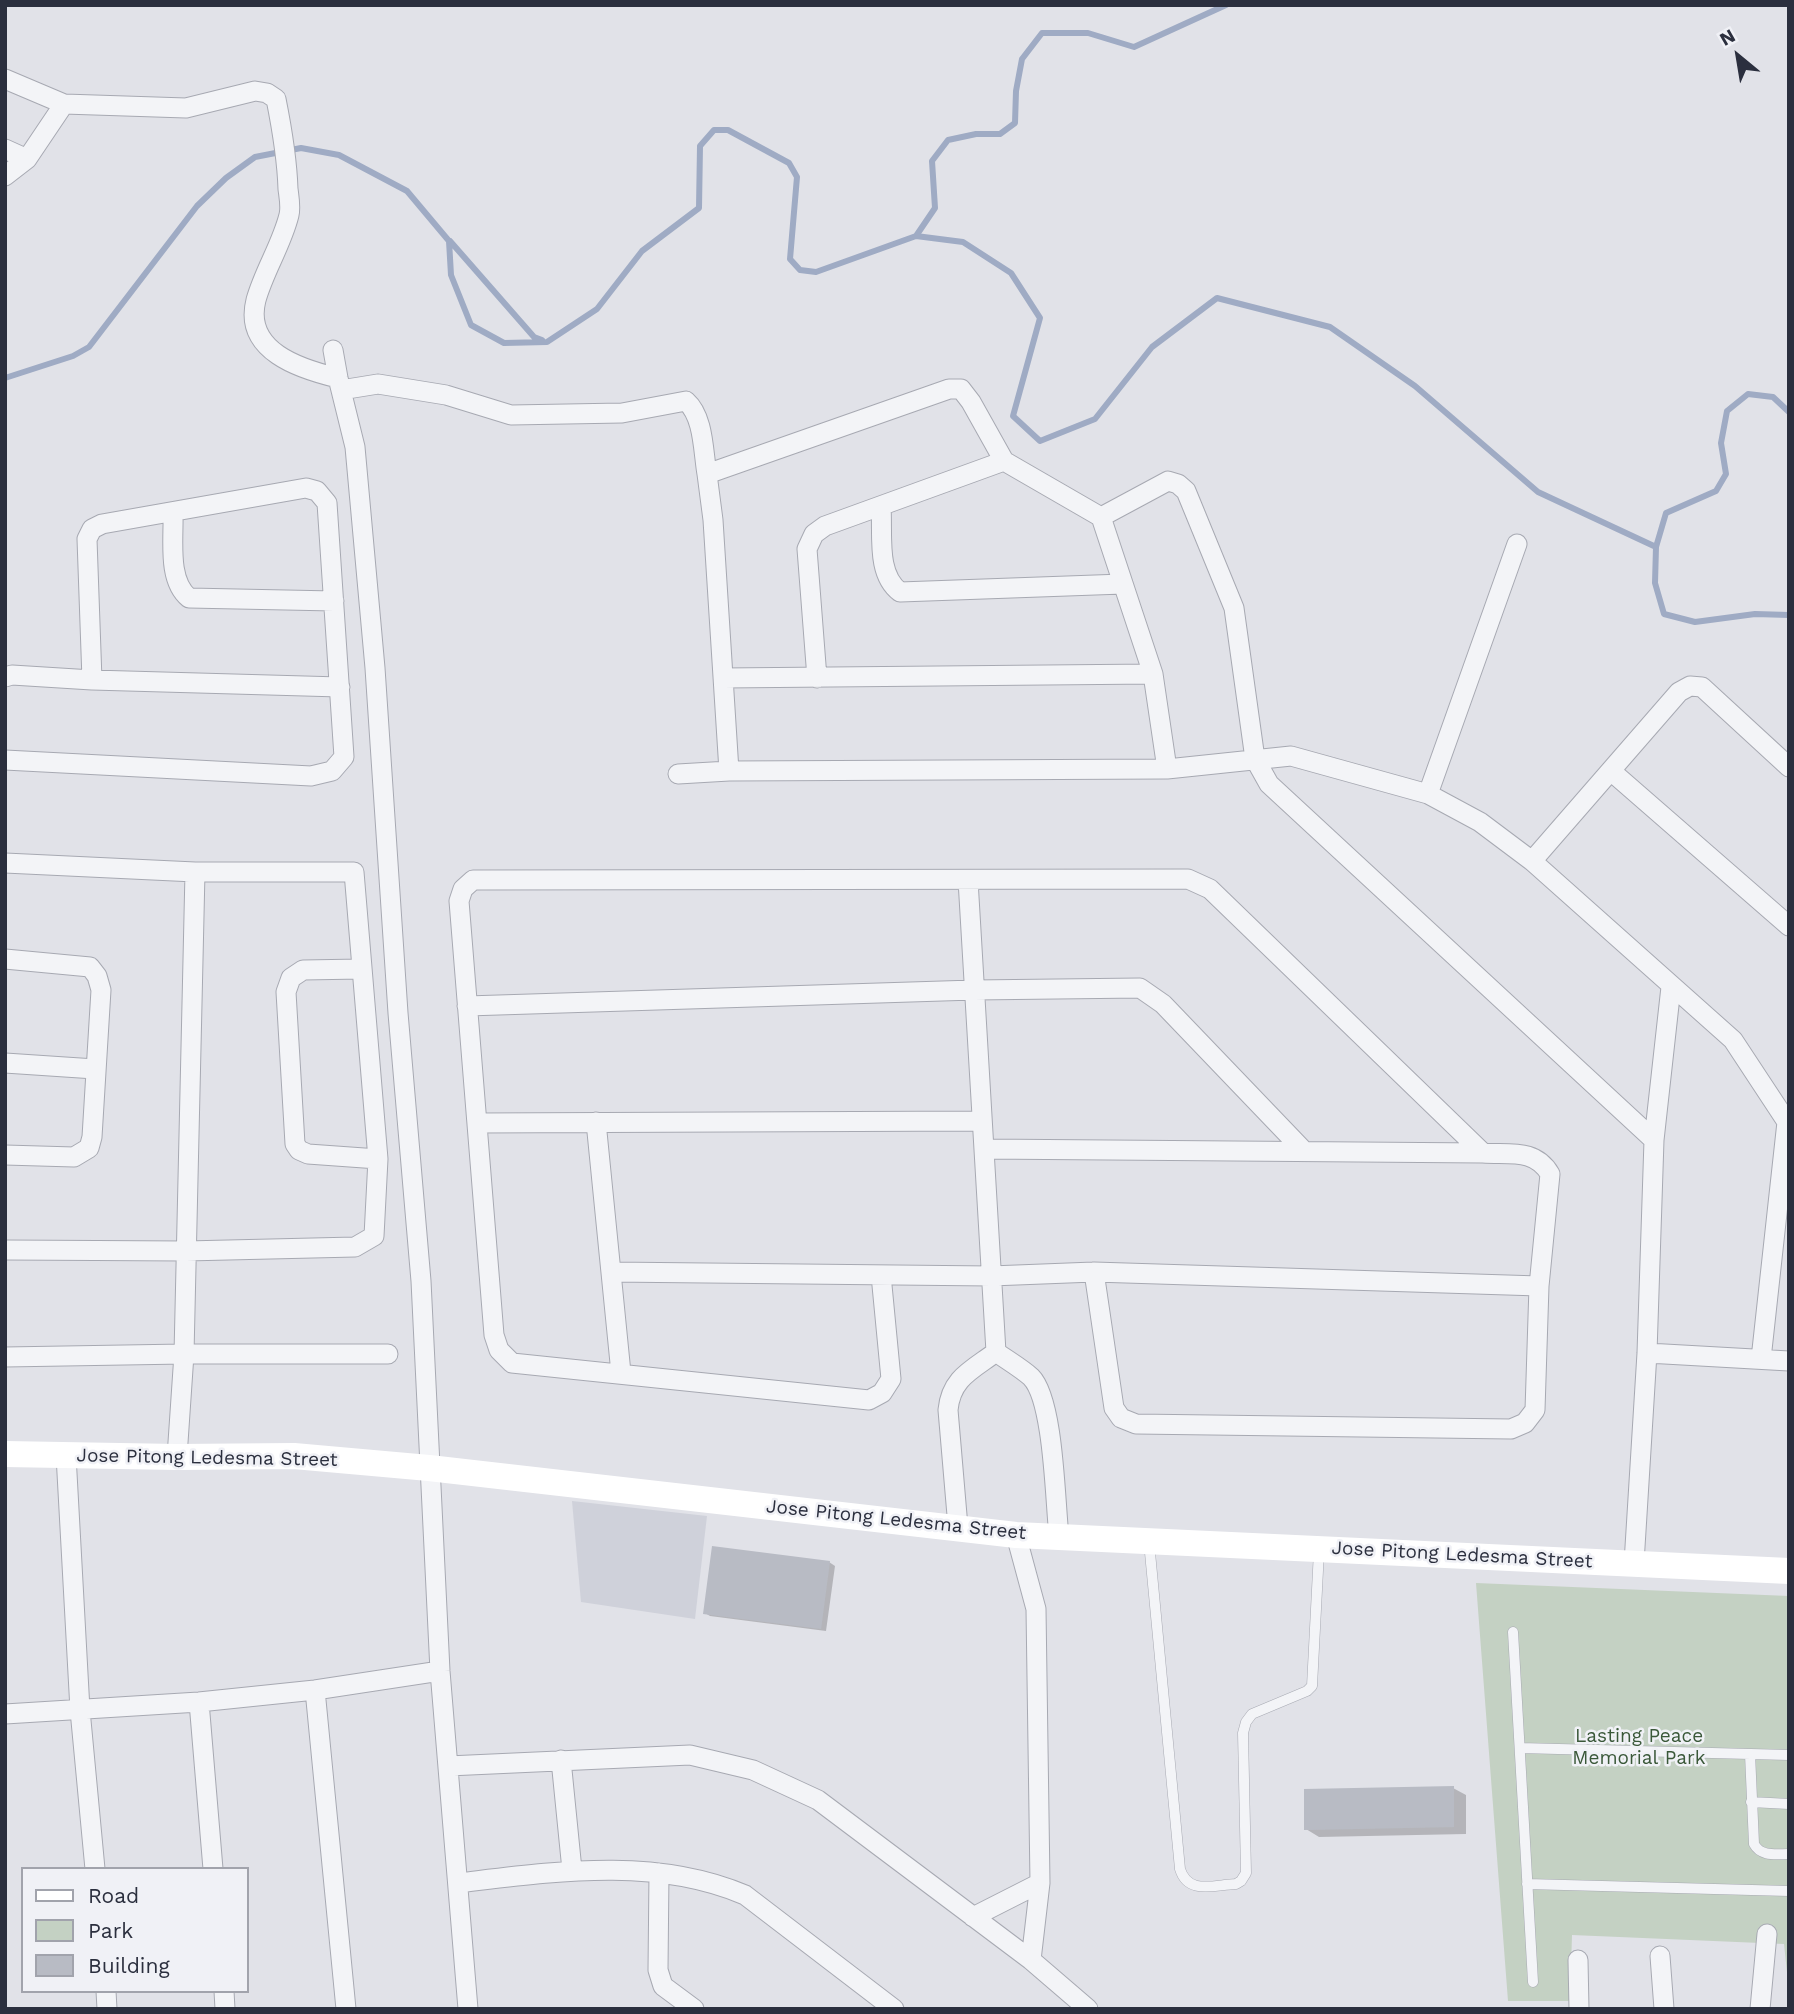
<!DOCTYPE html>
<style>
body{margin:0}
#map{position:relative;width:1794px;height:2014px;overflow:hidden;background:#e1e2e8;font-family:"Work Sans",sans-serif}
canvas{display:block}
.frame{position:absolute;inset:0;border:7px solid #2b2f3e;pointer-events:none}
.legend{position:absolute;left:21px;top:1867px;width:228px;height:126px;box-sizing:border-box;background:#f0f1f6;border:2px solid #a1a3ac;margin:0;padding:9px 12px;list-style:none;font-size:21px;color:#2b2f3e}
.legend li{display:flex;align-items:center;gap:14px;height:35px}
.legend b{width:35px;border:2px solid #a1a3ac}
.north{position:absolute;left:1703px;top:21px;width:70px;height:70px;-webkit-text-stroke:5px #f0f1f6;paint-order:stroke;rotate:330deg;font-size:19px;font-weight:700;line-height:28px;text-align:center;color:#2b2f3e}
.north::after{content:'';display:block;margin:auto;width:24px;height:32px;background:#2b2f3e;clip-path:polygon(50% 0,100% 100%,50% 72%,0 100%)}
</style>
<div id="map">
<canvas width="1794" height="2014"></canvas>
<div class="frame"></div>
<ul class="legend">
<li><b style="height:9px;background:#fff"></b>Road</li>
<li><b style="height:19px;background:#c4d1c3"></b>Park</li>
<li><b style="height:19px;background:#b8bbc4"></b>Building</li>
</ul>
<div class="north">N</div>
</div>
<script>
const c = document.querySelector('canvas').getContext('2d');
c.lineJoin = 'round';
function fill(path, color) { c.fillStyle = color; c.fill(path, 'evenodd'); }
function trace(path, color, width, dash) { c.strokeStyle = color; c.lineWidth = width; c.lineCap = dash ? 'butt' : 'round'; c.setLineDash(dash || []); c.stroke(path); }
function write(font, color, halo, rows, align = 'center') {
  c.font = font + ' "Work Sans",sans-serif'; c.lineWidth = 5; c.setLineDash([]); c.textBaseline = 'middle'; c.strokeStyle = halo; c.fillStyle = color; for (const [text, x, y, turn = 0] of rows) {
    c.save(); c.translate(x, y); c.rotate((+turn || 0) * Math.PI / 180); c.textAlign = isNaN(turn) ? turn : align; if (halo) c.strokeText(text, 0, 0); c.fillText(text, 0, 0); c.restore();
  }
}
const built = new Path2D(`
 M572 1501 707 1516 695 1619 581 1602Z`);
const green = new Path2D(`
 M1476 1583 1789 1596V1991L1784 1944 1572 1935 1570 2001H1508Z`);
const shadow = new Path2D(`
 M829 1562 835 1566 826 1631 710 1616 705 1613Z
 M1453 1788 1466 1795V1834L1319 1837 1306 1829Z`);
const stream = new Path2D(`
 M916 236 963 242 1011 273 1040 318 1013 416 1040 441 1095 419 1152 347 1217 298 1330 327 1415 386 1538 492 1656 547 1655 583 1664 614 1695 622 1755 614 1789 615
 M450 241 534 337 542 340
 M5 378 73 356 89 347 197 206 226 178 255 157 301 148 339 155 407 191 449 241 451 275 471 325 504 343 547 342 597 309 642 251 699 208 700 146 714 130H728L789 163 797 177 790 259 800 270 816 272 916 236 935 208 932 161 948 140 976 134H1000L1015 123 1016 91 1022 59 1042 33H1088L1134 47 1226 5
 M1656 547 1666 513 1716 491 1726 474 1721 443 1727 411 1748 394 1773 397 1789 412`);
const building = new Path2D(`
 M712 1546 830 1561 821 1629 703 1614Z
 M1454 1786V1827L1304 1830V1789Z`);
const lane = new Path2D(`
 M1149 1542 1180 1869C1188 1895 1213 1885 1236 1884L1241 1881 1246 1873 1243 1733 1246 1722 1252 1714 1307 1691 1312 1686 1319 1551
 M1513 1632 1533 1982
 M1520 1748 1789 1755
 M1750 1754 1754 1844C1761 1857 1776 1854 1789 1854
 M1751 1802 1789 1804
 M1527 1884 1789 1891`);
const street = new Path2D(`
 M5 79 64 104 186 108 255 91 267 93 276 99C282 129 287 158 288 189 289 197 291 207 289 215 282 244 264 271 256 300 243 351 300 369 338 378
 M5 149 27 159
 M5 176 27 159 64 104
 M333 350 338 378 355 447 375 668 398 1013 421 1281 440 1671 468 2009
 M341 390 378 384 446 395 511 415 622 413 686 401C704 417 703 451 707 474
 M881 506C883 535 876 574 900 592L1123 584
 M173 512C174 539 167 580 189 598L334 601
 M1101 517 1168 481 1178 484 1186 491 1234 608 1255 759 1269 784 1654 1140
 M5 677 12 675 92 680 340 687
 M723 678 1153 674
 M817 678 807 549 814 534 825 526 1004 461
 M5 760 311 776 332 771 344 757 327 503 317 491 306 488 102 524 92 529 87 539 92 680
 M729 771 713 520 707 474 949 389H961L971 402 1004 461 1101 517 1153 674 1167 769
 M1611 771 1789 926
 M678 774 729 771 1167 769 1291 756 1428 794 1480 822 1532 861 1733 1040 1787 1122 1761 1359
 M1428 794 1517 544
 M1532 861 1679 692 1690 686 1702 687 1789 767
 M5 863 195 872H354L378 1159 374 1236 355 1247 186 1251 5 1250
 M968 880 996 1352
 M5 959 90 967 97 976 101 990 92 1137 89 1148 74 1157 5 1155
 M361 969 303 970 291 978 286 992 295 1144 299 1150 308 1154 378 1159
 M467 1006 974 990 1140 988 1163 1004 1303 1150
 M5 1063 95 1069
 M596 1122 621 1373
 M477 1123 982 1121
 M984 1149 1483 1153C1509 1155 1535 1148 1550 1174L1539 1286 1535 1410 1525 1423 1511 1429 1136 1424 1121 1418 1114 1408 1094 1272
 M611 1272 991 1276 1094 1272 1539 1286
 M881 1275 891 1379 882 1393 869 1400 512 1363 499 1350 494 1335 459 901 463 889 473 880 1188 879 1210 889 1483 1153
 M1647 1353 1789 1361
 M5 1357 184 1354H388
 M66 1455 80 1710 95 1869
 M177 1457 184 1354 195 872
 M958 1527 948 1410C951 1378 972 1370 996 1352 1007 1360 1021 1368 1031 1377 1054 1400 1055 1502 1059 1536
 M1016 1535 1036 1609 1040 1883 1031 1960
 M1634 1563 1647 1353 1654 1140 1671 987
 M315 1690 346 2009
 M199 1702 213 1869
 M5 1714 199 1702 315 1690 440 1671
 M561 1760 572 1870
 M448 1766 690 1755 753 1770 818 1800 1031 1960 1088 2009
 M659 1873 658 1970 663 1986 694 2009
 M458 1883C552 1872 654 1856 745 1895L894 2009
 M973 1917 1040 1883
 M1660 1956 1664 2009
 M1578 1960 1579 2009
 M106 1991 107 2009
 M224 1991 225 2009
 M1760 2009 1767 1934`);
const secondary = new Path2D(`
 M5 1454 177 1457 294 1456 429 1468 1016 1535 1789 1571`);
const streetNames = [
 ["Jose Pitong Ledesma Street",207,1458,1],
 ["Jose Pitong Ledesma Street",896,1520,6],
 ["Jose Pitong Ledesma Street",1462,1555,3]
];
const parkNames = [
 ["Lasting Peace",1639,1736],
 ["Memorial Park",1639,1758]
];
fill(built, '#cfd1da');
fill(green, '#c4d1c3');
fill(shadow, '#0003');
trace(stream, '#9fabc4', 6);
fill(building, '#b8bbc4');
trace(lane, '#a7a9b2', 11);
trace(street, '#a7a9b2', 21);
trace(lane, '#f3f4f7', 10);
trace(street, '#f3f4f7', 19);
trace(secondary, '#fff', 26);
write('19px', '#2b2f3e', '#f0f1f6', streetNames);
write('19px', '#3a5839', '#f0f1f6', parkNames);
</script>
